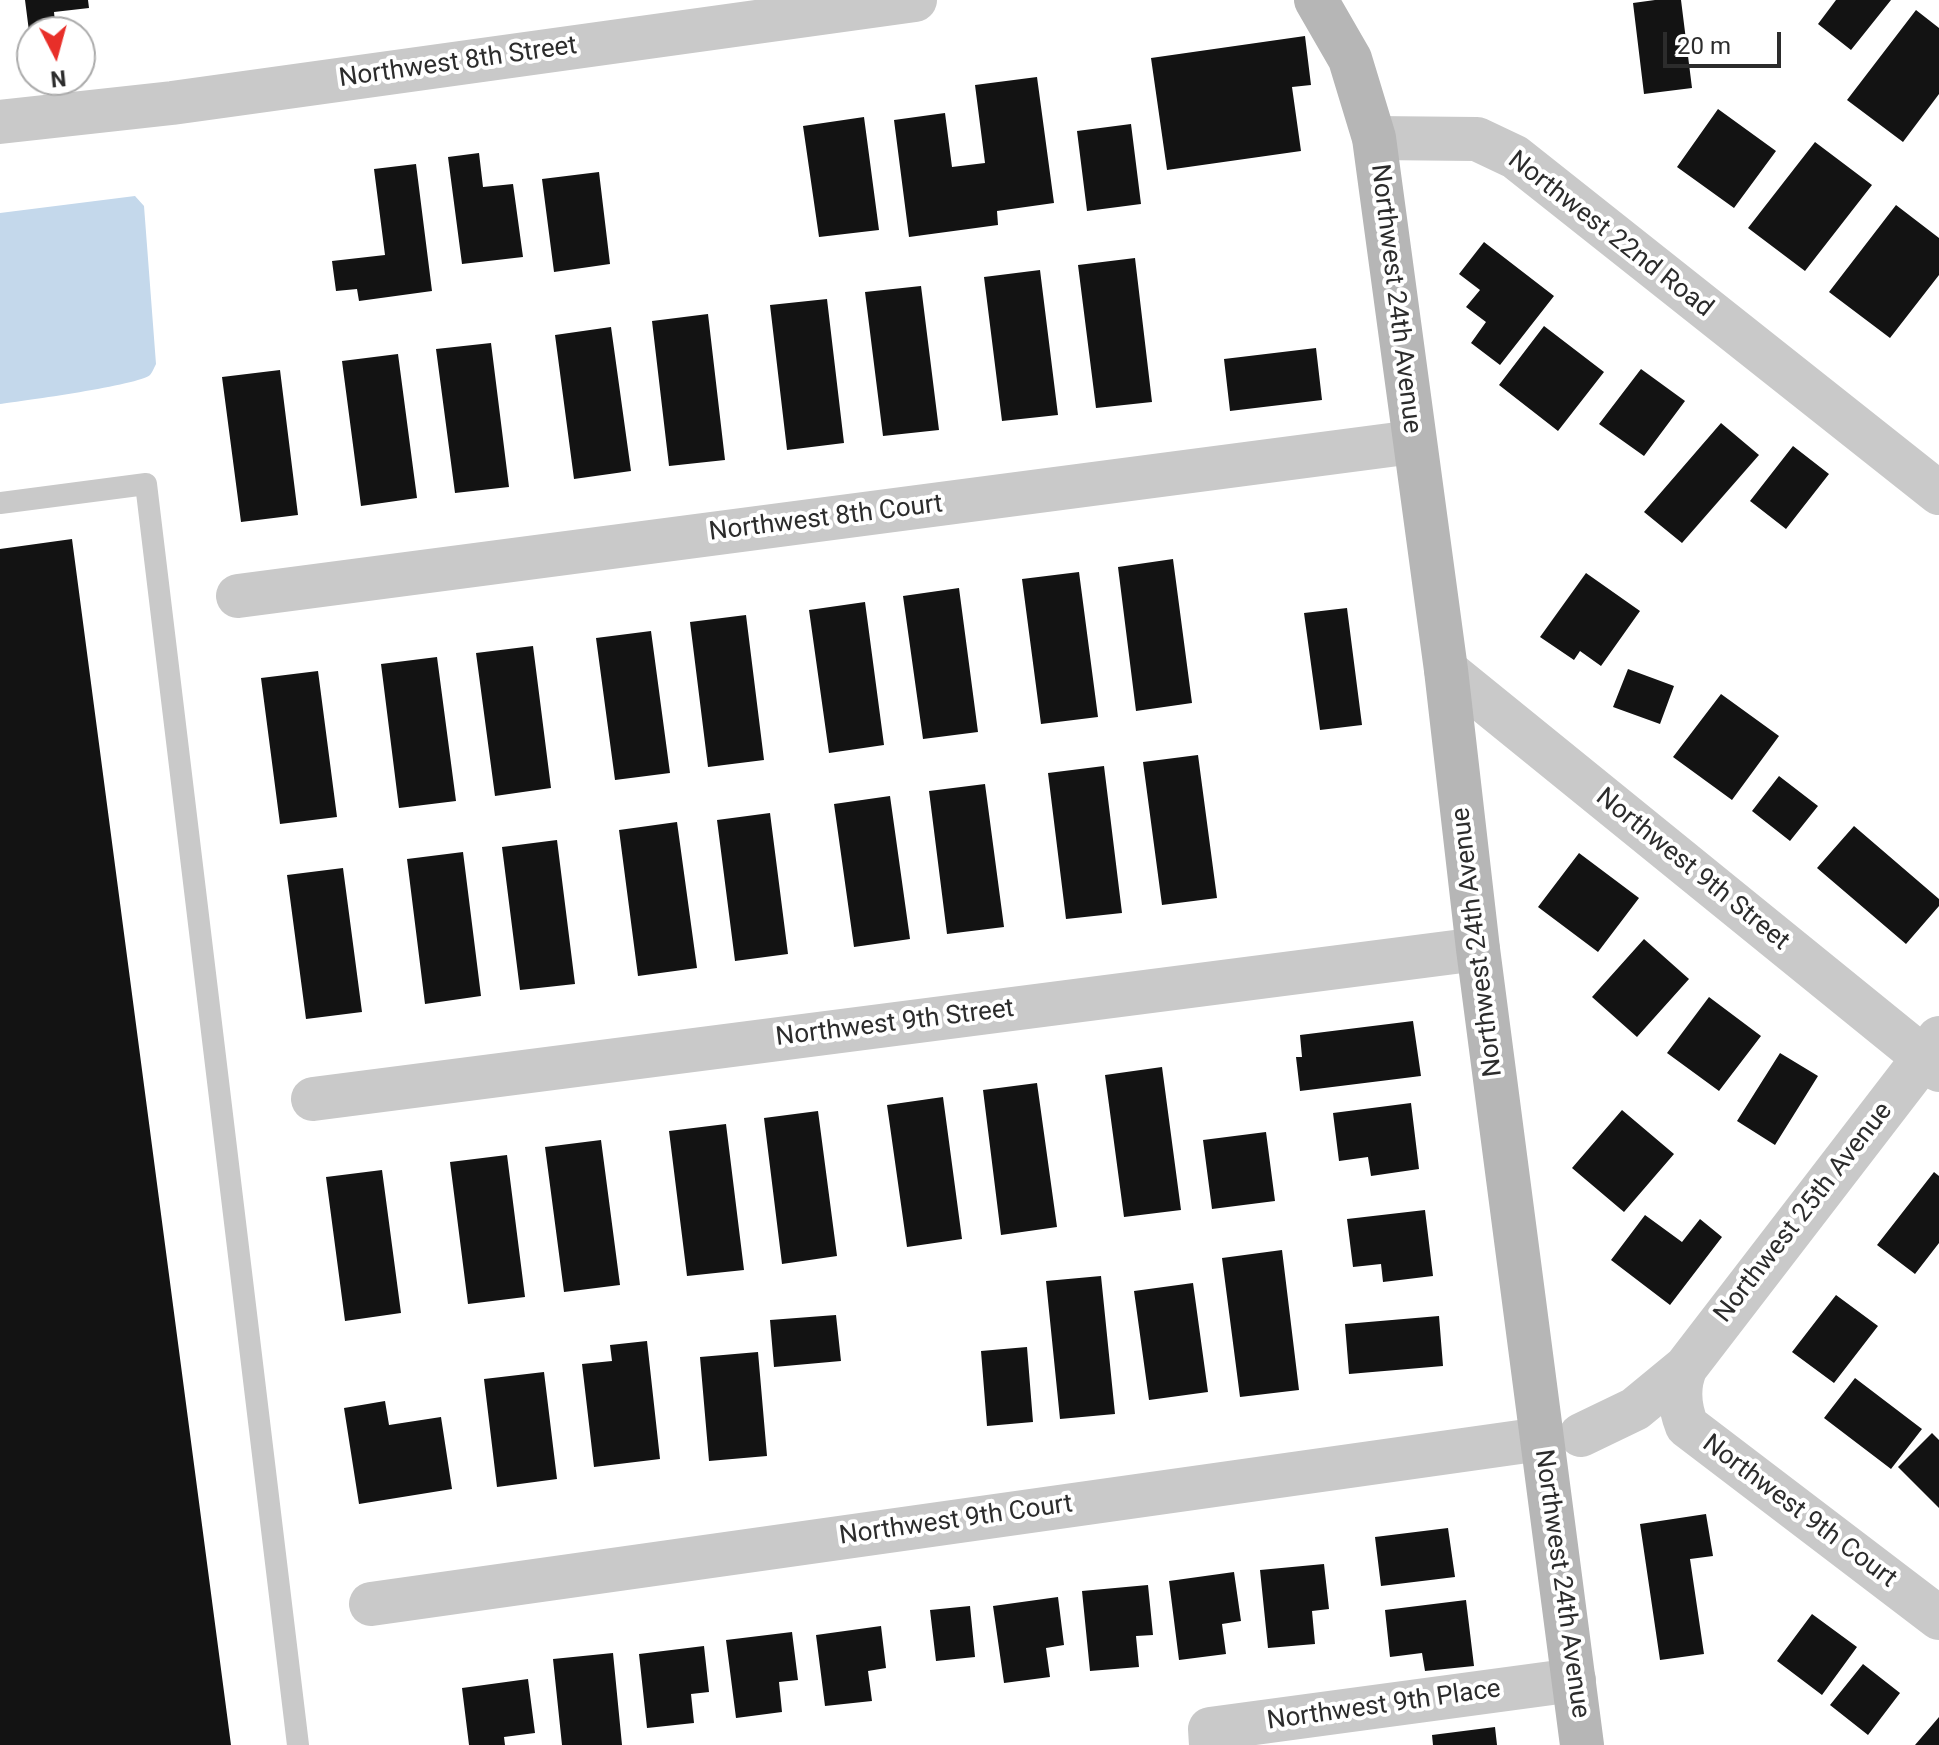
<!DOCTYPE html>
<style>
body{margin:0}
#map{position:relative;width:1939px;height:1745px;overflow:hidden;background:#fff;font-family:Roboto,sans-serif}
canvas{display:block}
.north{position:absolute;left:16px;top:16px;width:80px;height:80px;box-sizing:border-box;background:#fff;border:2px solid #ababab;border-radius:50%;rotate:174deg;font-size:22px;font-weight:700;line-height:32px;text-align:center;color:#2c2c2c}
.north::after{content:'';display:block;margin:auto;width:28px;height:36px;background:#e82f29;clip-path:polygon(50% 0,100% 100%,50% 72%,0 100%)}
.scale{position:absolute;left:1663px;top:32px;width:118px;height:36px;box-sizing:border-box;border:4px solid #2c2c2c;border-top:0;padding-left:10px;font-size:24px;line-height:28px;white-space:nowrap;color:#2c2c2c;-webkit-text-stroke:6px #fff;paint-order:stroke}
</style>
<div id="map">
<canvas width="1939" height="1745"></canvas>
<div class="north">N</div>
<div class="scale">20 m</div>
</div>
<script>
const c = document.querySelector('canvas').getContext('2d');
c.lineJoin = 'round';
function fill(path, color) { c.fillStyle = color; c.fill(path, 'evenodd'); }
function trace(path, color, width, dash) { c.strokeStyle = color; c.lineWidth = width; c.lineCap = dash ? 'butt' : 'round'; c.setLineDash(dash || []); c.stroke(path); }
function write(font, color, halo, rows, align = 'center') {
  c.font = font + ' Roboto,sans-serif'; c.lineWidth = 8; c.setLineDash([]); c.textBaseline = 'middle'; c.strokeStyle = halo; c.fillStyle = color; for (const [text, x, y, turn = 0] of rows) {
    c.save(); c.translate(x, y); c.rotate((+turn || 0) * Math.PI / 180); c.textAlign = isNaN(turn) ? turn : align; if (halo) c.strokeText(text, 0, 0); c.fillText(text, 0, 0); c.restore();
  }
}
const water = new Path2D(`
 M135 196 144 206 156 364C155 366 152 373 150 375 139 385 23 401 0 404V213Z`);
const building = new Path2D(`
 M25 0H88L89 8 54 12 56 32H32L30 39Z
 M1655 0H1681L1692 88 1644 94 1633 3Z
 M1836 0H1891L1851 50 1818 24Z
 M1916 10 1939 28V94L1903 142 1847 100Z
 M1305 36 1311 85 1292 87 1301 151 1167 170 1151 58Z
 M1037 77 1054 203 997 211 998 225 909 237 894 120 945 113 952 167 985 163 975 85Z
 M1718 109 1776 151 1734 208 1677 167Z
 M864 117 879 230 819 237 803 126Z
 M1131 124 1141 204 1087 211 1077 131Z
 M1815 142 1872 185 1805 271 1748 228Z
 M479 153 483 187 513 184 523 257 462 264 448 157Z
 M416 164 432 291 359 301 357 289 336 291 332 261 385 255 374 169Z
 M599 172 610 264 554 272 542 179Z
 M1896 205 1939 238V275L1890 338 1829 292Z
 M1484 242 1554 296 1500 365 1471 343 1486 322 1466 307 1480 290 1459 274Z
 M1135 258 1152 402 1096 408 1078 265Z
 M1040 270 1058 415 1002 421 984 277Z
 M921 286 939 430 883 436 865 292Z
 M827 299 844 443 787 450 770 305Z
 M708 314 725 460 669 466 652 321Z
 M1544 326 1604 372 1558 431 1499 385Z
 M611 327 631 471 574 479 555 335Z
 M491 343 509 487 455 493 436 349Z
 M1316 348 1322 400 1230 411 1224 359Z
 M398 354 417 498 361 506 342 361Z
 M1641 369 1685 401 1644 456 1599 424Z
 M280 370 298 515 241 522 222 377Z
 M1721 423 1759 455 1682 543 1644 512Z
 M1793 446 1829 474 1786 529 1750 501Z
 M72 539 231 1745H0V549Z
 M1173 559 1192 703 1136 711 1118 567Z
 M1079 572 1098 717 1041 724 1022 579Z
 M1586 573 1640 611 1601 666 1580 651 1574 660 1540 637Z
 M959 588 978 732 923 739 903 596Z
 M865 602 884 745 829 753 809 610Z
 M1347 608 1362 725 1320 730 1304 613Z
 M746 615 764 760 708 767 690 622Z
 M651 631 670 773 615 780 596 638Z
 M533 646 551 788 495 796 476 653Z
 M437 657 456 801 399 808 381 664Z
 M1628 669 1674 686 1660 724 1613 707Z
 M318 671 337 817 280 824 261 678Z
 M1721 694 1779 736 1732 800 1673 757Z
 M1198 755 1217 898 1162 905 1143 762Z
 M1104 766 1122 913 1066 919 1048 773Z
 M1779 776 1818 806 1790 841 1752 811Z
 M985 784 1004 927 947 934 929 791Z
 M890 796 910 939 854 947 834 804Z
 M770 813 788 954 735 961 717 820Z
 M677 822 697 968 638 976 619 830Z
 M1854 826 1939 899V906L1906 944 1817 868Z
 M557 840 575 984 520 990 502 847Z
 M463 852 481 996 425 1004 407 859Z
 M1579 853 1639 898 1598 952 1538 907Z
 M343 868 362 1012 306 1019 287 875Z
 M1644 939 1689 979 1637 1037 1592 997Z
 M1709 997 1761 1036 1719 1091 1667 1053Z
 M1413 1021 1421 1076 1300 1091 1296 1057H1302L1300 1035Z
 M1780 1053 1818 1076 1775 1145 1737 1121Z
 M1162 1067 1181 1210 1124 1217 1105 1075Z
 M1037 1083 1057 1227 1001 1235 983 1090Z
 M943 1097 962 1239 907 1247 887 1105Z
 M1411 1103 1419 1169 1371 1176 1368 1157 1339 1161 1333 1113Z
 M1622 1110 1674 1154 1624 1212 1572 1168Z
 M818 1111 837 1256 782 1264 764 1118Z
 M726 1124 744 1270 687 1276 669 1131Z
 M1266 1132 1275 1201 1212 1209 1203 1140Z
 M601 1140 620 1285 564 1292 545 1147Z
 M507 1155 525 1297 468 1304 450 1162Z
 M382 1170 401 1313 345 1321 326 1177Z
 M1934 1172 1939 1176V1243L1915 1274 1877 1245Z
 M1425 1210 1433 1276 1383 1282 1381 1264 1353 1267 1347 1219Z
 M1645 1215 1682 1242 1700 1219 1722 1237 1670 1305 1611 1260Z
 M1282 1250 1299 1390 1240 1397 1222 1258Z
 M1101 1276 1115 1414 1060 1419 1046 1281Z
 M1193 1283 1208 1392 1149 1400 1134 1291Z
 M1836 1295 1878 1326 1834 1383 1792 1352Z
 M836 1315 841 1361 774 1367 770 1320Z
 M1439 1316 1443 1366 1349 1374 1345 1324Z
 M647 1341 660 1459 594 1467 582 1364 612 1361 610 1345Z
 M1027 1347 1033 1422 987 1426 981 1351Z
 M758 1352 767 1456 709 1461 700 1357Z
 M544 1372 557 1479 497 1487 484 1379Z
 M1855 1378 1922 1429 1891 1469 1824 1418Z
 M385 1401 389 1425 441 1417 452 1489 359 1504 344 1408Z
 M1932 1433 1939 1440V1508L1898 1467Z
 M1706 1514 1713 1556 1690 1559 1704 1654 1660 1660 1640 1524Z
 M1448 1528 1455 1577 1381 1586 1375 1537Z
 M1324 1564 1329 1609 1312 1611 1315 1644 1268 1648 1260 1570Z
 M1234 1572 1241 1621 1222 1624 1226 1654 1179 1660 1169 1581Z
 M1148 1585 1153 1635 1136 1636 1139 1667 1090 1671 1082 1591Z
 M1058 1597 1064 1645 1046 1648 1050 1677 1004 1683 993 1606Z
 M1466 1600 1474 1666 1425 1671 1422 1653 1390 1657 1385 1610Z
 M970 1606 975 1657 936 1661 930 1610Z
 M1812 1614 1857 1647 1822 1695 1777 1661Z
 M881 1626 886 1668 868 1671 872 1701 825 1706 816 1635Z
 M792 1632 798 1680 779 1682 782 1712 736 1718 726 1640Z
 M704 1646 709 1692 691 1694 694 1723 647 1728 639 1654Z
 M613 1653 622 1745H562L553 1659Z
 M1863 1664 1900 1693 1868 1735 1830 1705Z
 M528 1679 535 1733 504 1737 505 1745H469L462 1688Z
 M1939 1717V1745H1915Z
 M1495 1727 1497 1745H1433L1432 1735Z`);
const lane = new Path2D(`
 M0 503 146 484 298 1745`);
const street = new Path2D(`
 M0 122 172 103 915 0
 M1374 138 1477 139 1515 157 1939 493
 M238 596 1413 442
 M1446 670 1939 1070
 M1939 1038 1686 1367C1677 1387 1679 1406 1687 1426L1939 1618
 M313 1099 1478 949
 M1581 1435 1635 1409 1686 1367
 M371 1604 1541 1439
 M1211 1745 1210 1729 1574 1680`);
const secondary = new Path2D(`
 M1316 0 1350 59 1374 138 1446 670 1478 949 1582 1745`);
const streetNames = [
 ["Northwest 8th Street",458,63,-8],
 ["Northwest 22nd Road",1610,235,38],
 ["Northwest 24th Avenue",1395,299,83],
 ["Northwest 8th Court",826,519,-7],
 ["Northwest 9th Street",1692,870,39],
 ["Northwest 24th Avenue",1478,942,-97],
 ["Northwest 9th Street",895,1024,-7],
 ["Northwest 25th Avenue",1804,1213,-52],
 ["Northwest 9th Court",1799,1512,37],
 ["Northwest 9th Court",956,1521,-8],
 ["Northwest 24th Avenue",1561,1584,82],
 ["Northwest 9th Place",1384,1706,-8]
];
fill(water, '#c4d8eb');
fill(building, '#131313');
trace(lane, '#c9c9c9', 22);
trace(street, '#c9c9c9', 44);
trace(secondary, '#b6b6b6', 44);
write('26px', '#2c2c2c', '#fff', streetNames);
</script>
